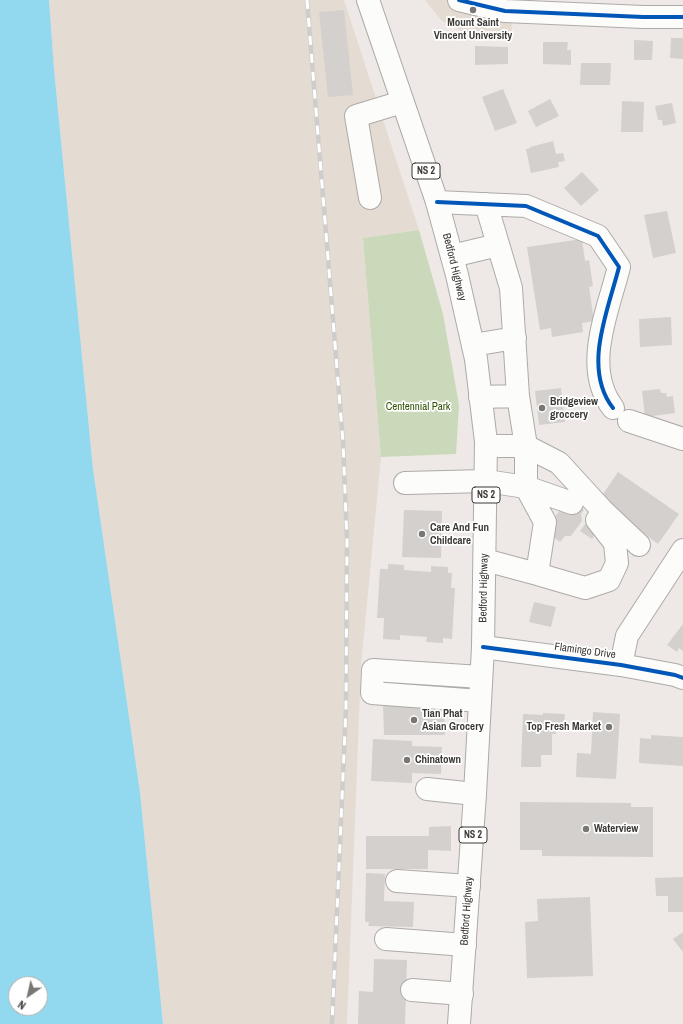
<!DOCTYPE html>
<style>
body{margin:0}
#map{position:relative;width:683px;height:1024px;overflow:hidden;background:#eee9e6;font-family:"Archivo Narrow",sans-serif}
canvas{display:block}
.north{position:absolute;left:8px;top:976px;width:40px;height:40px;box-sizing:border-box;background:#fff;border:1px solid #b1afae;border-radius:50%;rotate:214deg;font-size:11px;font-weight:700;line-height:16px;text-align:center;color:#3b3835}
.north::after{content:'';display:block;margin:auto;width:14px;height:18px;background:#7a7673;clip-path:polygon(50% 0,100% 100%,50% 72%,0 100%)}
</style>
<div id="map">
<canvas width="683" height="1024"></canvas>
<div class="north">N</div>
</div>
<script>
const c = document.querySelector('canvas').getContext('2d');
c.lineJoin = 'round';
function fill(path, color) { c.fillStyle = color; c.fill(path, 'evenodd'); }
function trace(path, color, width, dash) { c.strokeStyle = color; c.lineWidth = width; c.lineCap = dash ? 'butt' : 'round'; c.setLineDash(dash || []); c.stroke(path); }
function write(font, color, halo, rows, align = 'center') {
  c.font = font + ' "Archivo Narrow",sans-serif'; c.lineWidth = 3.5; c.setLineDash([]); c.textBaseline = 'middle'; c.strokeStyle = halo; c.fillStyle = color; for (const [text, x, y, turn = 0] of rows) {
    c.save(); c.translate(x, y); c.rotate((+turn || 0) * Math.PI / 180); c.textAlign = isNaN(turn) ? turn : align; if (halo) c.strokeText(text, 0, 0); c.fillText(text, 0, 0); c.restore();
  }
}
const built = new Path2D(`
 M49 0H344L419 230 363 238 381 457 361 666 347 1024H163L140 792 93 469 54 69Z
 M425 0H514L511 37 472 36 442 21Z`);
const green = new Path2D(`
 M419 230 443 314 459 405 456 454 381 457 363 238Z`);
const water = new Path2D(`
 M0 0H49L54 69 93 469 140 792 163 1024H0ZM16 984H40V1008H16Z`);
const building = new Path2D(`
 M344 10 353 95 328 97 319 12Z
 M671 38H683V59L670 58Z
 M634 40 653 41 652 60H634Z
 M543 42H568L567 50H571V65L543 64Z
 M475 46 508 47V64L475 65Z
 M581 63H611L610 85H580Z
 M503 89 517 123 495 131 482 97Z
 M550 99 559 116 536 127 528 111Z
 M622 101 644 102 643 132H621Z
 M672 103 676 123 663 126 662 120H658L655 106Z
 M553 141 556 154 563 153 565 161 558 162 559 167 531 173 526 149 530 148V147Z
 M582 172 599 190 581 206 564 188Z
 M667 211 676 253 653 258 644 215Z
 M582 239 585 261 589 260 593 286 589 287 594 321 582 323 583 332 552 337 551 328 540 330 527 247Z
 M671 317 672 345 640 347 639 319Z
 M561 388 565 422 539 425 535 391Z
 M660 389 661 393H666L667 397 673 396 675 413 645 417 642 391Z
 M618 472 679 514 658 544 599 500Z
 M574 502 584 510 581 514 582 521 571 536H565L560 542 549 534 552 521 563 506Z
 M404 510 442 511 441 558 402 557Z
 M586 523 597 531 592 539 580 531Z
 M388 564 404 565V570L431 572V566L448 567V573H452L451 588H455L452 639 443 638V643L426 642 427 637 400 635V640L383 639 384 618H377L380 569H388Z
 M534 602 556 607 551 627 529 622Z
 M683 624V651L679 648 677 652 667 645Z
 M383 706H444L445 735H384Z
 M593 712 620 714 616 779 576 777 577 753 591 754Z
 M543 713 565 714 564 724H557L556 734H552V755H541V767H521L523 714 543 715Z
 M651 735 683 737V766L639 763 640 738 651 739Z
 M373 739 412 741V746L442 747 441 774 412 773V783L371 781Z
 M520 802 631 803V807H653V857L542 856V850H520Z
 M451 826V851L428 850V869H366V836H429V827Z
 M366 873 385 874 384 901 414 902 413 927 368 926 369 922H365Z
 M683 877V912H668V896H656L655 878Z
 M590 897 593 976 527 978 525 922 538 921 537 899Z
 M683 932V952L673 939Z
 M374 959 407 960 405 1024H358L359 991 373 992Z`);
const minor = new Path2D(`
 M459 0 505 11 643 17H683
 M370 198 356 116 402 102
 M437 202 526 206 598 236 619 267C608 311 582 368 613 408
 M486 204 511 288 518 396 526 446H486
 M452 256 498 245
 M473 345 515 338
 M480 397 518 396
 M629 421 683 439
 M405 483 486 481 526 487 545 522 537 574 485 560
 M572 503 526 487V446L559 463 603 511 639 545
 M537 574 585 588 609 580 617 563 615 543 597 520
 M483 647 621 665 675 675 683 678
 M621 665 627 636 683 550
 M480 701 372 693 373 670 481 677
 M427 789 475 794
 M397 881 469 886
 M386 939 465 945
 M412 990 462 994`);
const major = new Path2D(`
 M368 0 437 202 457 275 476 359 486 442 483 647 475 794 459 1024`);
const rail = new Path2D(`
 M307 0 343 442 347 541 346 708 332 1024`);
const cycleway = new Path2D(`
 M459 0 505 11 643 17H683
 M437 202 526 206 598 236 619 267C608 311 582 368 613 408
 M483 647 621 665 675 675 683 678`);
const markers = [
 [473,10,4,"#7a7673"],
 [542,408,4,"#7a7673"],
 [422,534,4,"#7a7673"],
 [414,720,4,"#7a7673"],
 [609,727,4,"#7a7673"],
 [407,760,4,"#7a7673"],
 [586,829,4,"#7a7673"]
];
const shields = [
 [426,171,28],
 [486,495,28],
 [473,835,28]
];
const shieldNames = [
 ["NS 2",426,171],
 ["NS 2",486,495],
 ["NS 2",473,835]
];
const poiNames = [
 ["Mount Saint",473,23,"center"],
 ["Vincent University",473,36,"center"],
 ["Bridgeview",550,402],
 ["groccery",550,415],
 ["Care And Fun",430,528],
 ["Childcare",430,541],
 ["Tian Phat",422,714],
 ["Asian Grocery",422,727],
 ["Top Fresh Market",601,727,"right"],
 ["Chinatown",415,760],
 ["Waterview",594,829]
];
const streetNames = [
 ["Bedford Highway",454,267,76],
 ["Bedford Highway",484,588,-89],
 ["Flamingo Drive",585,651,8],
 ["Bedford Highway",467,911,-86]
];
const parkNames = [
 ["Centennial Park",418,407]
];
fill(built, '#e4dbd2');
fill(green, '#cad9b9');
fill(water, '#92d9f0');
fill(building, '#d3d0cd');
trace(minor, '#aeaaa7', 24);
trace(major, '#aeaaa7', 24);
trace(minor, '#fcfcfb', 22);
trace(major, '#fcfcfb', 22);
trace(rail, '#cfcdcc', 4.5);
trace(rail, '#fff', 3, [9]);
trace(cycleway, '#0057b8', 4);
for (const [x, y, r, color] of markers) { const dot = new Path2D(); dot.arc(x, y, r, 0, 2 * Math.PI); c.fillStyle = color; c.fill(dot); trace(dot, '#fff', 1.5); }
for (const [x, y, w] of shields) { const box = new Path2D(); box.roundRect(x - w / 2, y - 8, w, 16, 3); c.fillStyle = '#fff'; c.fill(box); trace(box, '#3b3835', 1); }
write('bold 10px', '#3b3835', null, shieldNames);
write('bold 11px', '#3b3835', '#fff', poiNames, 'left');
write('11px', '#3b3835', '#fff', streetNames);
write('11px', '#2f5201', '#fff', parkNames);
</script>
